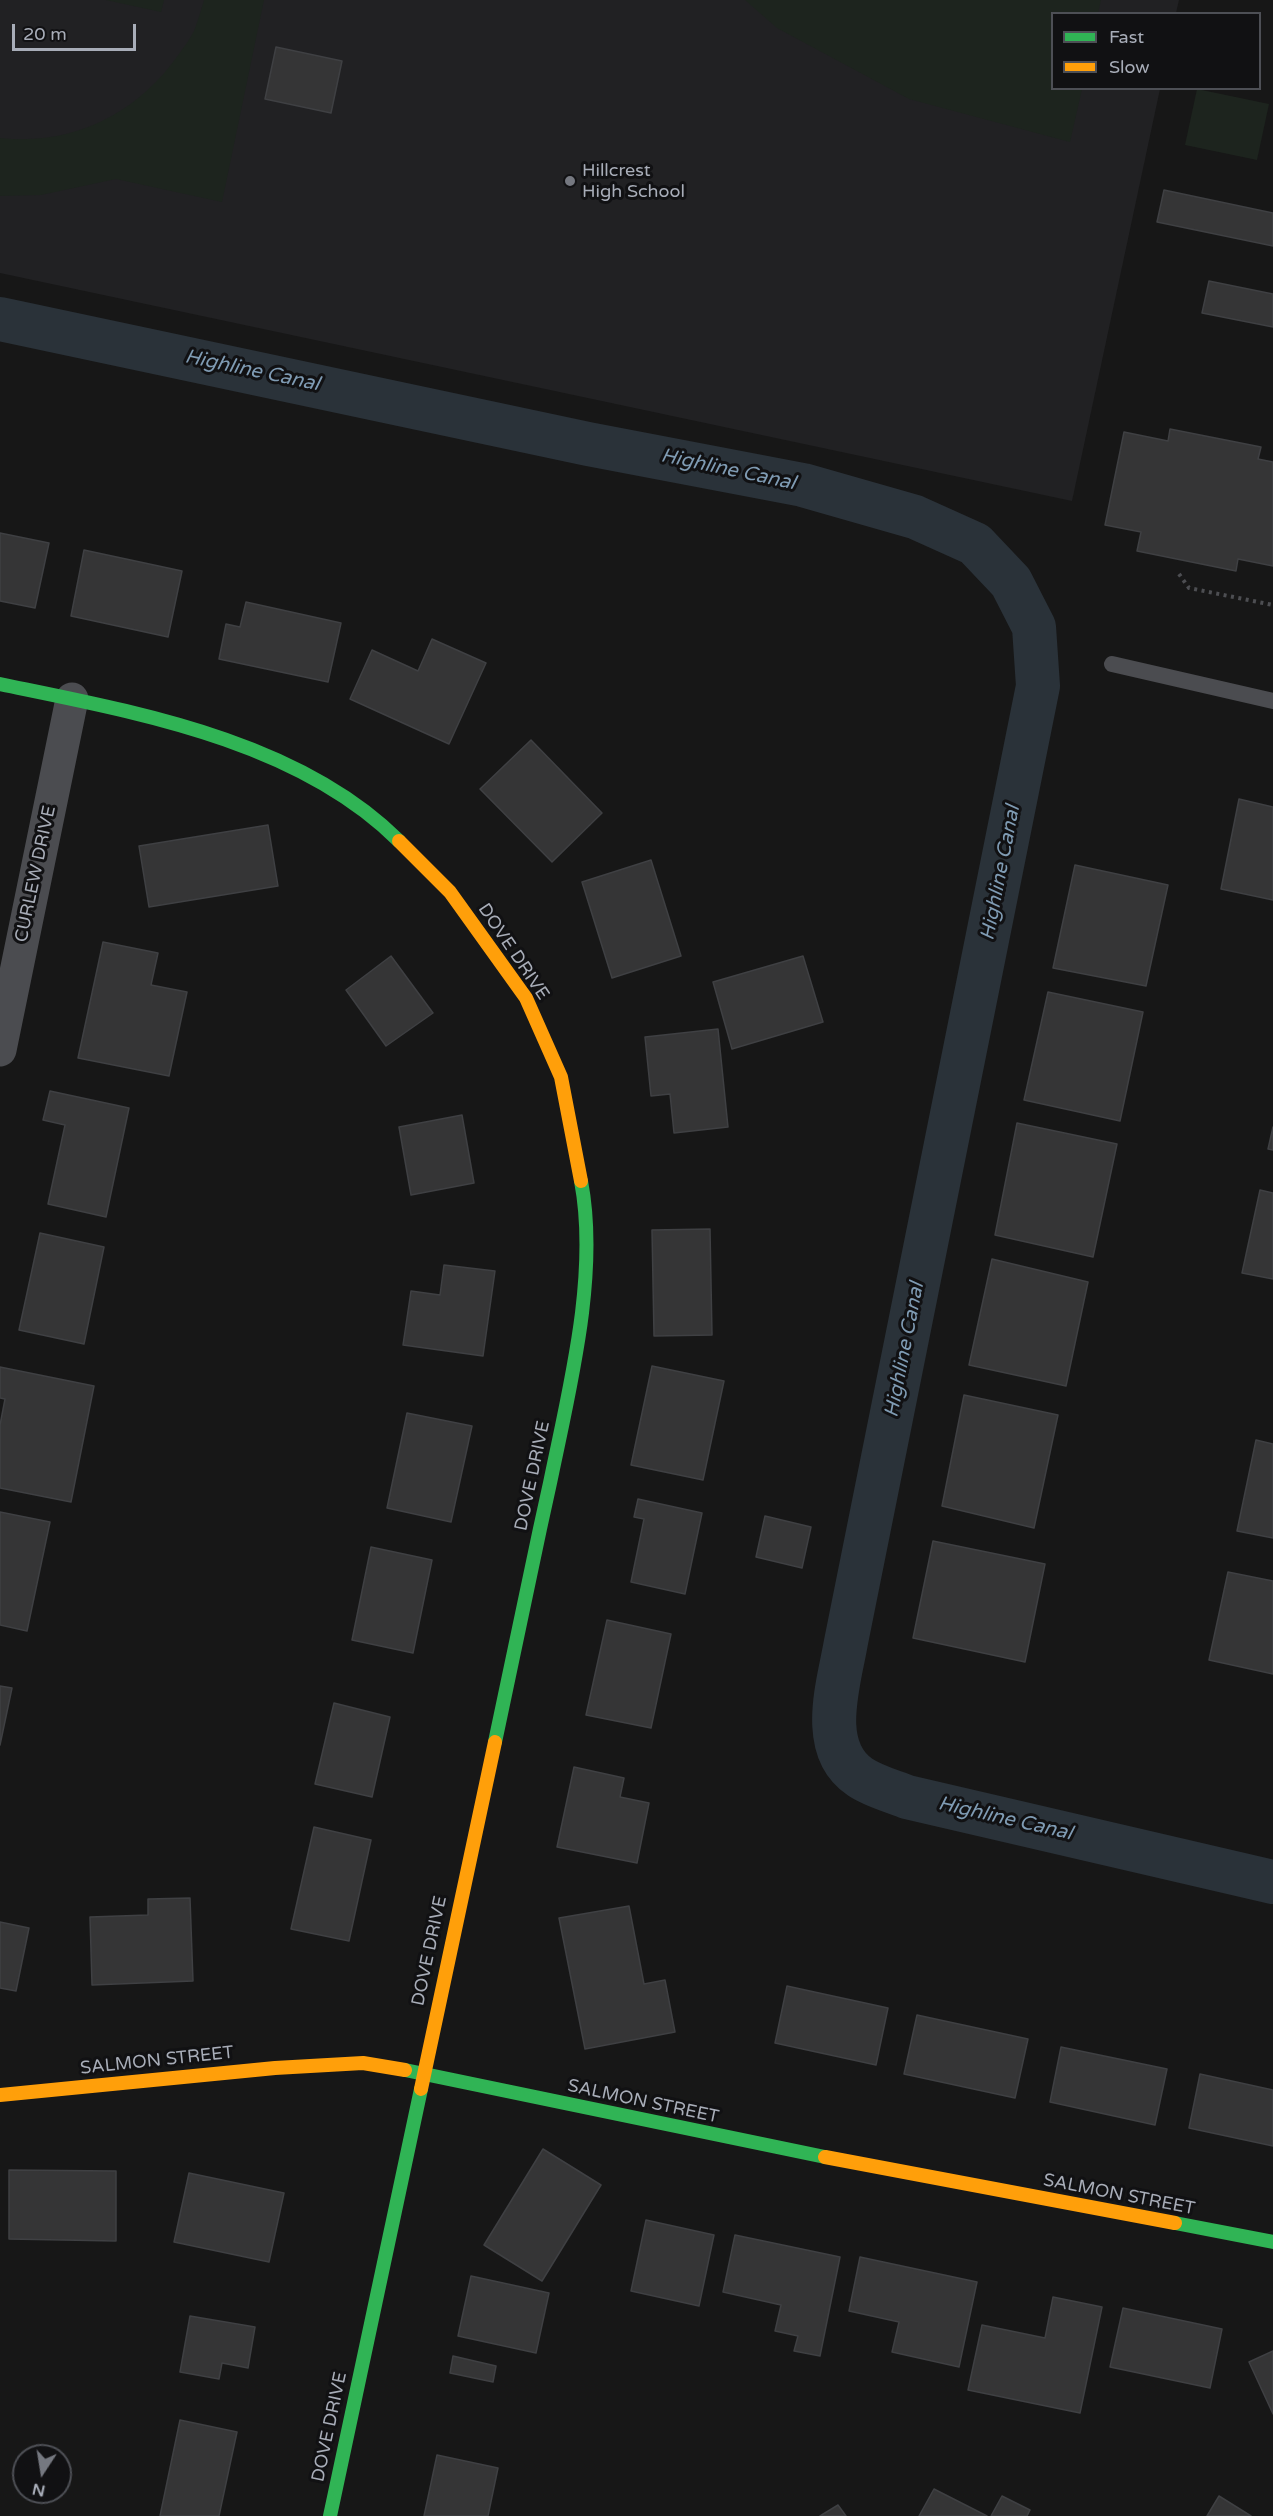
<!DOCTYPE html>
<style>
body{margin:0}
#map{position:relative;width:1273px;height:2516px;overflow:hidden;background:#171717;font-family:"Varela Round",sans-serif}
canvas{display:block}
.legend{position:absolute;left:1051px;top:12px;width:210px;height:78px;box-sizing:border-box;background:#111113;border:2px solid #4d4f55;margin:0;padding:8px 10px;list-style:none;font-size:18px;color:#a8adb8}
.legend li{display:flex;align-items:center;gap:12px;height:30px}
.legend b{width:30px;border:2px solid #4d4f55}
.north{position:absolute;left:12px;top:2444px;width:60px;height:60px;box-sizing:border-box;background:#111113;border:2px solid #4d4f55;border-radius:50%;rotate:192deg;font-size:16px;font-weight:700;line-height:24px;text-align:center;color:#a8adb8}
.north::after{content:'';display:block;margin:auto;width:21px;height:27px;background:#757880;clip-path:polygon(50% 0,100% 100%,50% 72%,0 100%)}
.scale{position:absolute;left:12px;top:24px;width:124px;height:27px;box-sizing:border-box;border:3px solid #a8adb8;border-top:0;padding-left:8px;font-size:18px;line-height:21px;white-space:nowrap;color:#a8adb8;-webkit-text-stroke:4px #111113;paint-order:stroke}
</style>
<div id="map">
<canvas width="1273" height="2516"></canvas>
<ul class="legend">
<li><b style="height:8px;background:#30b455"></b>Fast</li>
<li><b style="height:8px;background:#ff9f0a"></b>Slow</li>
</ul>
<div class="north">N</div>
<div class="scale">20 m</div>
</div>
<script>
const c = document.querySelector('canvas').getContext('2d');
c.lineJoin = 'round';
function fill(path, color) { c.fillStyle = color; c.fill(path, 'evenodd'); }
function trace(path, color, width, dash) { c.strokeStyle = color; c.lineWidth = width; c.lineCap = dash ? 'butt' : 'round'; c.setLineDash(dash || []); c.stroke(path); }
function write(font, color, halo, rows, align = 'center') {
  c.font = font + ' "Varela Round",sans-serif'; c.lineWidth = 6; c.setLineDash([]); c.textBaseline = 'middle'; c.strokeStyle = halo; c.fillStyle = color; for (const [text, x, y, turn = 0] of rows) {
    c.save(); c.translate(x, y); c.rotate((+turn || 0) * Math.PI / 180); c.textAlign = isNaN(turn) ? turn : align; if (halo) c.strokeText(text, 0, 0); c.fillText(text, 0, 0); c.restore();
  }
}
const built = new Path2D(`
 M0 0H1179L1176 13 1052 14V88L1160 89 1072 501 0 273Z`);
const green = new Path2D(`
 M106 0H164L161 12Z
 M204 0H264L222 202 116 179 41 195 0 196V138C73 146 137 114 179 54 184 47 190 39 194 31 198 21 201 10 204 0Z
 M745 0H1101L1098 13 1052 14V88L1082 89 1070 142 909 99 777 28Z
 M1197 89 1269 104 1257 160 1185 145Z`);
const canal = new Path2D(`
 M0 319 588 444 803 485 915 517 975 544 1011 582 1034 627 1038 686 846 1642C839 1683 817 1748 860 1777 873 1786 892 1791 907 1797L1273 1882`);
const building = new Path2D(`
 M276 47 342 61 331 113 265 99Z
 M1164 190 1273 213V246L1157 222Z
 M1209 281 1273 294V327L1202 313Z
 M1170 429 1261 447 1258 459 1273 462V566L1238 559 1236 571 1137 551 1141 532 1105 525 1124 432 1168 441Z
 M0 533 49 543 35 608 0 601Z
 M84 550 182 571 168 637 71 616Z
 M246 602 341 623 328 682 219 659 226 624 240 627Z
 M432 639 486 663 449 744 350 699 372 650 418 671Z
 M531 740 602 813 552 862 480 789Z
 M1239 799 1273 807V900L1221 889Z
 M268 825 278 886 149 907 139 846Z
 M651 860 681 956 612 978 582 882Z
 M1075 865 1168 885 1146 986 1053 968Z
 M103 942 158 953 151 985 187 992 169 1076 78 1058Z
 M391 956 433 1013 386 1046 346 990Z
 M803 956 823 1022 732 1049 713 982Z
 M1048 992 1143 1012 1120 1121 1024 1100Z
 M718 1029 728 1127 674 1133 670 1094 651 1096 645 1037Z
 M50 1091 129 1108 106 1217 48 1204 65 1125 43 1120Z
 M462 1115 474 1183 411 1195 399 1127Z
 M1017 1123 1117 1144 1093 1257 995 1235Z
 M1273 1127V1150L1268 1149Z
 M1260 1190 1273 1193V1279L1242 1273Z
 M710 1229 712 1335 654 1336 652 1230Z
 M40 1233 104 1247 84 1344 19 1330Z
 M992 1259 1088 1282 1066 1386 969 1365Z
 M444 1265 495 1271 483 1356 403 1345 411 1291 440 1295Z
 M652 1366 724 1381 703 1480 631 1465Z
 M0 1367 94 1386 71 1502 0 1488V1425L5 1399 0 1398Z
 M964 1395 1058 1415 1034 1528 942 1506Z
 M407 1413 472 1426 451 1522 387 1508Z
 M1256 1440 1273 1444V1538L1237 1531Z
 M638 1499 702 1513 685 1594 631 1582 644 1519 634 1517Z
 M0 1512 50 1522 27 1631 0 1625Z
 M765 1516 811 1527 802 1568 756 1557Z
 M933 1541 1045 1564 1025 1662 913 1638Z
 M371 1547 432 1560 413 1653 352 1640Z
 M1228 1572 1273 1581V1674L1209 1660Z
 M607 1620 671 1634 651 1728 586 1715Z
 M0 1686 12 1688 0 1745Z
 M334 1703 390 1717 372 1797 315 1784Z
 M574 1767 624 1778 620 1797 649 1803 637 1863 557 1847Z
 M314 1827 371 1840 349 1941 291 1929Z
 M190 1898 193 1981 92 1985 90 1917 148 1915V1899Z
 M629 1906 644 1984 665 1980 675 2032 585 2049 559 1918Z
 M0 1922 29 1928 16 1991 0 1988Z
 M787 1986 888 2008 876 2065 775 2043Z
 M917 2015 1028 2039 1015 2098 904 2074Z
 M1061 2047 1167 2069 1155 2125 1050 2102Z
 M1200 2074 1273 2090V2146L1189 2128Z
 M543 2149 601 2185 542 2281 484 2245Z
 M9 2170 116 2171V2241L9 2239Z
 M189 2173 284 2193 269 2262 174 2242Z
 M646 2220 714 2235 699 2306 631 2291Z
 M735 2235 840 2257 820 2356 794 2351 798 2336 775 2331 781 2305 723 2292Z
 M860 2257 977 2282 959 2367 892 2352 899 2322 849 2311Z
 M471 2276 549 2293 536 2353 458 2336Z
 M1053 2297 1102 2307 1080 2413 968 2390 982 2325 1045 2338Z
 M1123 2308 1222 2329 1210 2388 1110 2367Z
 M190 2316 255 2327 248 2368 222 2363 219 2379 180 2372Z
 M1273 2351V2414L1249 2362Z
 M453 2356 496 2366 493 2382 450 2373Z
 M180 2420 237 2432 219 2516H160Z
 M437 2455 498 2468 488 2516H424Z
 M934 2489 987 2516H919Z
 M1002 2496 1030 2510 1027 2516H991Z
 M1219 2496 1251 2516H1207Z
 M838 2505 846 2516H820Z`);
const path = new Path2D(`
 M1179 574 1189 588 1273 605`);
const lane = new Path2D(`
 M1112 664 1273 701`);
const street = new Path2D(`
 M0 1050 72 699`);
const fast = new Path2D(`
 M0 684C135 712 298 740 399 841
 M495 1742C513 1655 531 1569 550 1483 569 1390 599 1275 581 1181
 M405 2070 825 2157
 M1175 2223 1273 2242
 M330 2516 421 2089`);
const slow = new Path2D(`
 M399 841 450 892 526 998 561 1077 581 1181
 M421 2089 495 1742
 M0 2095 275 2068 363 2063 405 2070
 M825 2157 1175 2223`);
const markers = [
 [570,181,6,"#757880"]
];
const poiNames = [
 ["Hillcrest",582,171],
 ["High School",582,192]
];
const streetNames = [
 ["CURLEW DRIVE",36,874,-78],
 ["DOVE DRIVE",513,952,56],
 ["DOVE DRIVE",533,1476,-78],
 ["DOVE DRIVE",430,1951,-78],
 ["SALMON STREET",157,2061,-6],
 ["SALMON STREET",643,2102,12],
 ["SALMON STREET",1119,2195,11],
 ["DOVE DRIVE",330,2427,-78]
];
const waterNames = [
 ["Highline Canal",252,371,12],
 ["Highline Canal",728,470,12],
 ["Highline Canal",1001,873,-79],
 ["Highline Canal",905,1350,-79],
 ["Highline Canal",1005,1819,13]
];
fill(built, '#212123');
fill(green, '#1d241e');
trace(canal, '#2a3239', 44);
fill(building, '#353536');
trace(building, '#3f4043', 1.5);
trace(path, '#4d4e52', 4, [3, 4.5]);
trace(lane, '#4b4c50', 16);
trace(street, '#4b4c50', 33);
trace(fast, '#30b455', 14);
trace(slow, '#ff9f0a', 14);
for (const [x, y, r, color] of markers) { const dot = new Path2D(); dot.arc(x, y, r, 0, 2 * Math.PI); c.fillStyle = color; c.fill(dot); trace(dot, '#111113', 2); }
write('18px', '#a8adb8', '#111113', poiNames, 'left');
write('18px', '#a8adb8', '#111113', streetNames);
write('italic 20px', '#7f9bb3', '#111113', waterNames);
</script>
